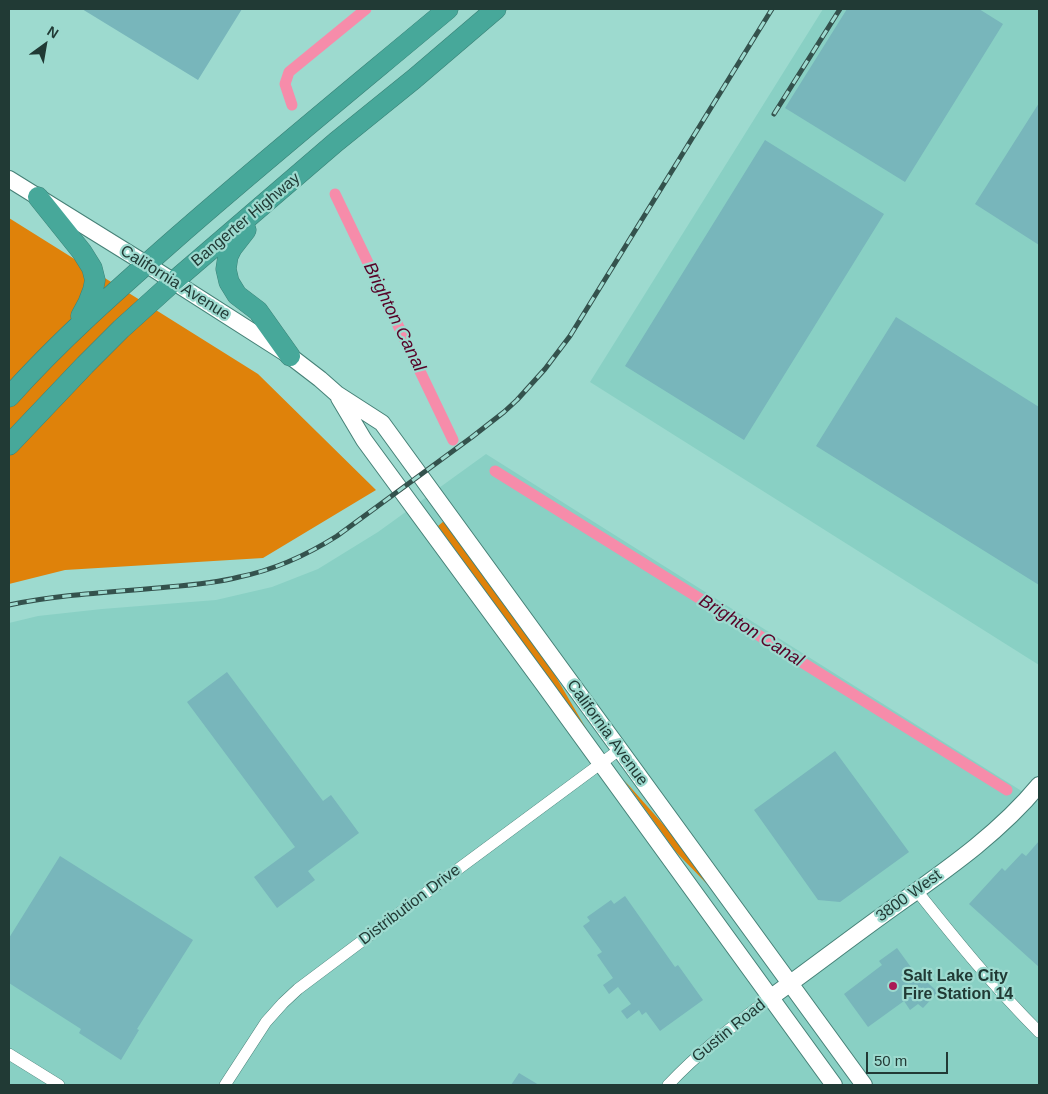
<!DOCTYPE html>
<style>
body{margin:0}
#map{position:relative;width:1048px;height:1094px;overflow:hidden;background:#9ddacf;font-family:Arial,sans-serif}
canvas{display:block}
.frame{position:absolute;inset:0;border:10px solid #213a35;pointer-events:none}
.north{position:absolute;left:20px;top:20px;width:50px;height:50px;-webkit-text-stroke:4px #9ddacf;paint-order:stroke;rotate:32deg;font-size:14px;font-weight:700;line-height:20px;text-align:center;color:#213a35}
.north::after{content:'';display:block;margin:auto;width:18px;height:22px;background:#213a35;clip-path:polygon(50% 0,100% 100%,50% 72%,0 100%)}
.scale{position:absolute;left:866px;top:1052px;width:82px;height:22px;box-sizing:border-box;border:2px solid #213a35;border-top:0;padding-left:6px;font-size:15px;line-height:18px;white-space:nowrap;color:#213a35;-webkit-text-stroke:4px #9ddacf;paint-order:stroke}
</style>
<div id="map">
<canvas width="1048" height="1094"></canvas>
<div class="frame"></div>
<div class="north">N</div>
<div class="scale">50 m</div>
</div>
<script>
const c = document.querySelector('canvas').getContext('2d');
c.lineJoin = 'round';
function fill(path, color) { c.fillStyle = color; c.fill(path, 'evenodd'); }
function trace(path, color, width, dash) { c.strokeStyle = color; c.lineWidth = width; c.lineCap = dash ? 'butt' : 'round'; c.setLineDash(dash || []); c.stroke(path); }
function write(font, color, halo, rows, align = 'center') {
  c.font = font + ' Arial,sans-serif'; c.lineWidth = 4.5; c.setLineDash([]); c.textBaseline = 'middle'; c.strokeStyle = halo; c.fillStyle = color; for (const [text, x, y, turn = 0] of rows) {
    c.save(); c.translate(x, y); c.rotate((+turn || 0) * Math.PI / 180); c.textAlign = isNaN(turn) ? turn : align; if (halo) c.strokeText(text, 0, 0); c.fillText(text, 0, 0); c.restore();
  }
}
const built = new Path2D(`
 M823 9H1039V665L590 382Z
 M486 454 1039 802V1085H9V623L38 616 102 609 216 600 272 587 318 569 378 532Z`);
const green = new Path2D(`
 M9 218 258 374 376 490 263 558 65 570 9 584Z
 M444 521 552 670 588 732 438 526Z
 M624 780 670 832 708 885 676 852Z`);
const canal = new Path2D(`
 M292 105 285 84 289 72 366 9
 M335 194 453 440
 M495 471 1007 790`);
const building = new Path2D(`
 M82 9H242L198 80Z
 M847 9H979L1003 24 905 182 785 108Z
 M1039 103V245L975 204Z
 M765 140 884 214 744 440 625 366Z
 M896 317 1039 407V585L816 446Z
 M227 672 323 801 331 795 359 833 308 871 315 880 277 908 254 877 295 847 187 702Z
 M835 751 909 852 840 902 818 900 754 810Z
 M1039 841V967L969 904 1002 868 1005 871 1022 853 1026 856Z
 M60 856 193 940 137 1029 139 1030 121 1060 79 1033 81 1029 9 983V938Z
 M625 896 675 967 678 965 703 1000 660 1031 646 1012 642 1015 639 1010 627 1019 621 1011 631 1004 618 987 609 994 603 985 613 978 597 955 602 952 583 926 590 921 587 917 611 900 614 904Z
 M897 948 913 970 938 992 923 1008 918 1004 910 1010 904 1001 868 1027 844 994 882 965 879 961Z
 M519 1073 539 1085H511Z`);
const street = new Path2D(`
 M917 891C956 940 995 988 1039 1032
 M9 1054 59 1085
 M225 1085 266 1022 283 1003 298 989 442 881 619 750
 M668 1085C698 1053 734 1025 770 998`);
const secondary = new Path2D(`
 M9 179 146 264 290 356 320 379 337 394 382 423 864 1085
 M339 398 364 440 544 685 834 1085
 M770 998C809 970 848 940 887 912 940 874 997 836 1039 785`);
const highway = new Path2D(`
 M38 197 82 252 92 268 95 280 93 290 88 303 81 316
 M246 230 232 248 228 256 226 269 229 282 237 295 258 311 290 356
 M9 397C60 340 118 289 176 238 265 160 357 85 448 9
 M9 445 85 365 121 329 173 282 336 142 414 79 496 9`);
const rail = new Path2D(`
 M774 114 840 9
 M9 605C61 594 115 592 168 587 192 585 216 583 239 577 274 570 307 555 337 536L472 437 504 412 517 400 545 369 570 336 772 9`);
const markers = [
 [893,986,5,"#aa1a56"]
];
const streetNames = [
 ["Bangerter Highway",246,220,-40],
 ["California Avenue",175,283,32],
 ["California Avenue",607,733,54],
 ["3800 West",909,896,-36],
 ["Distribution Drive",410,905,-37],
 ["Gustin Road",729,1031,-39]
];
const poiNames = [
 ["Salt Lake City",903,977],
 ["Fire Station 14",903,995]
];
const waterNames = [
 ["Brighton Canal",394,317,64],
 ["Brighton Canal",751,631,32]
];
fill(built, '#89d0c4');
fill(green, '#df820a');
trace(canal, '#f68caa', 11);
fill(building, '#78b6bb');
trace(street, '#468177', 12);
trace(secondary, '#468177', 18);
trace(highway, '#3a8277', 21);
trace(street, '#fff', 11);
trace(secondary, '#fff', 16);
trace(highway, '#47a89a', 20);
trace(rail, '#34524d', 5);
trace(rail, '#9ddacf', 3, [9]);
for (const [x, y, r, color] of markers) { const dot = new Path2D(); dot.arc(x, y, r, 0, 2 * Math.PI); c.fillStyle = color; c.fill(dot); trace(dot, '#9ddacf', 2); }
write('16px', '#213a35', '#9ddacf', streetNames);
write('bold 16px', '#213a35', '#9ddacf', poiNames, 'left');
write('italic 18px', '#570227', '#9ddacf', waterNames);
</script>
